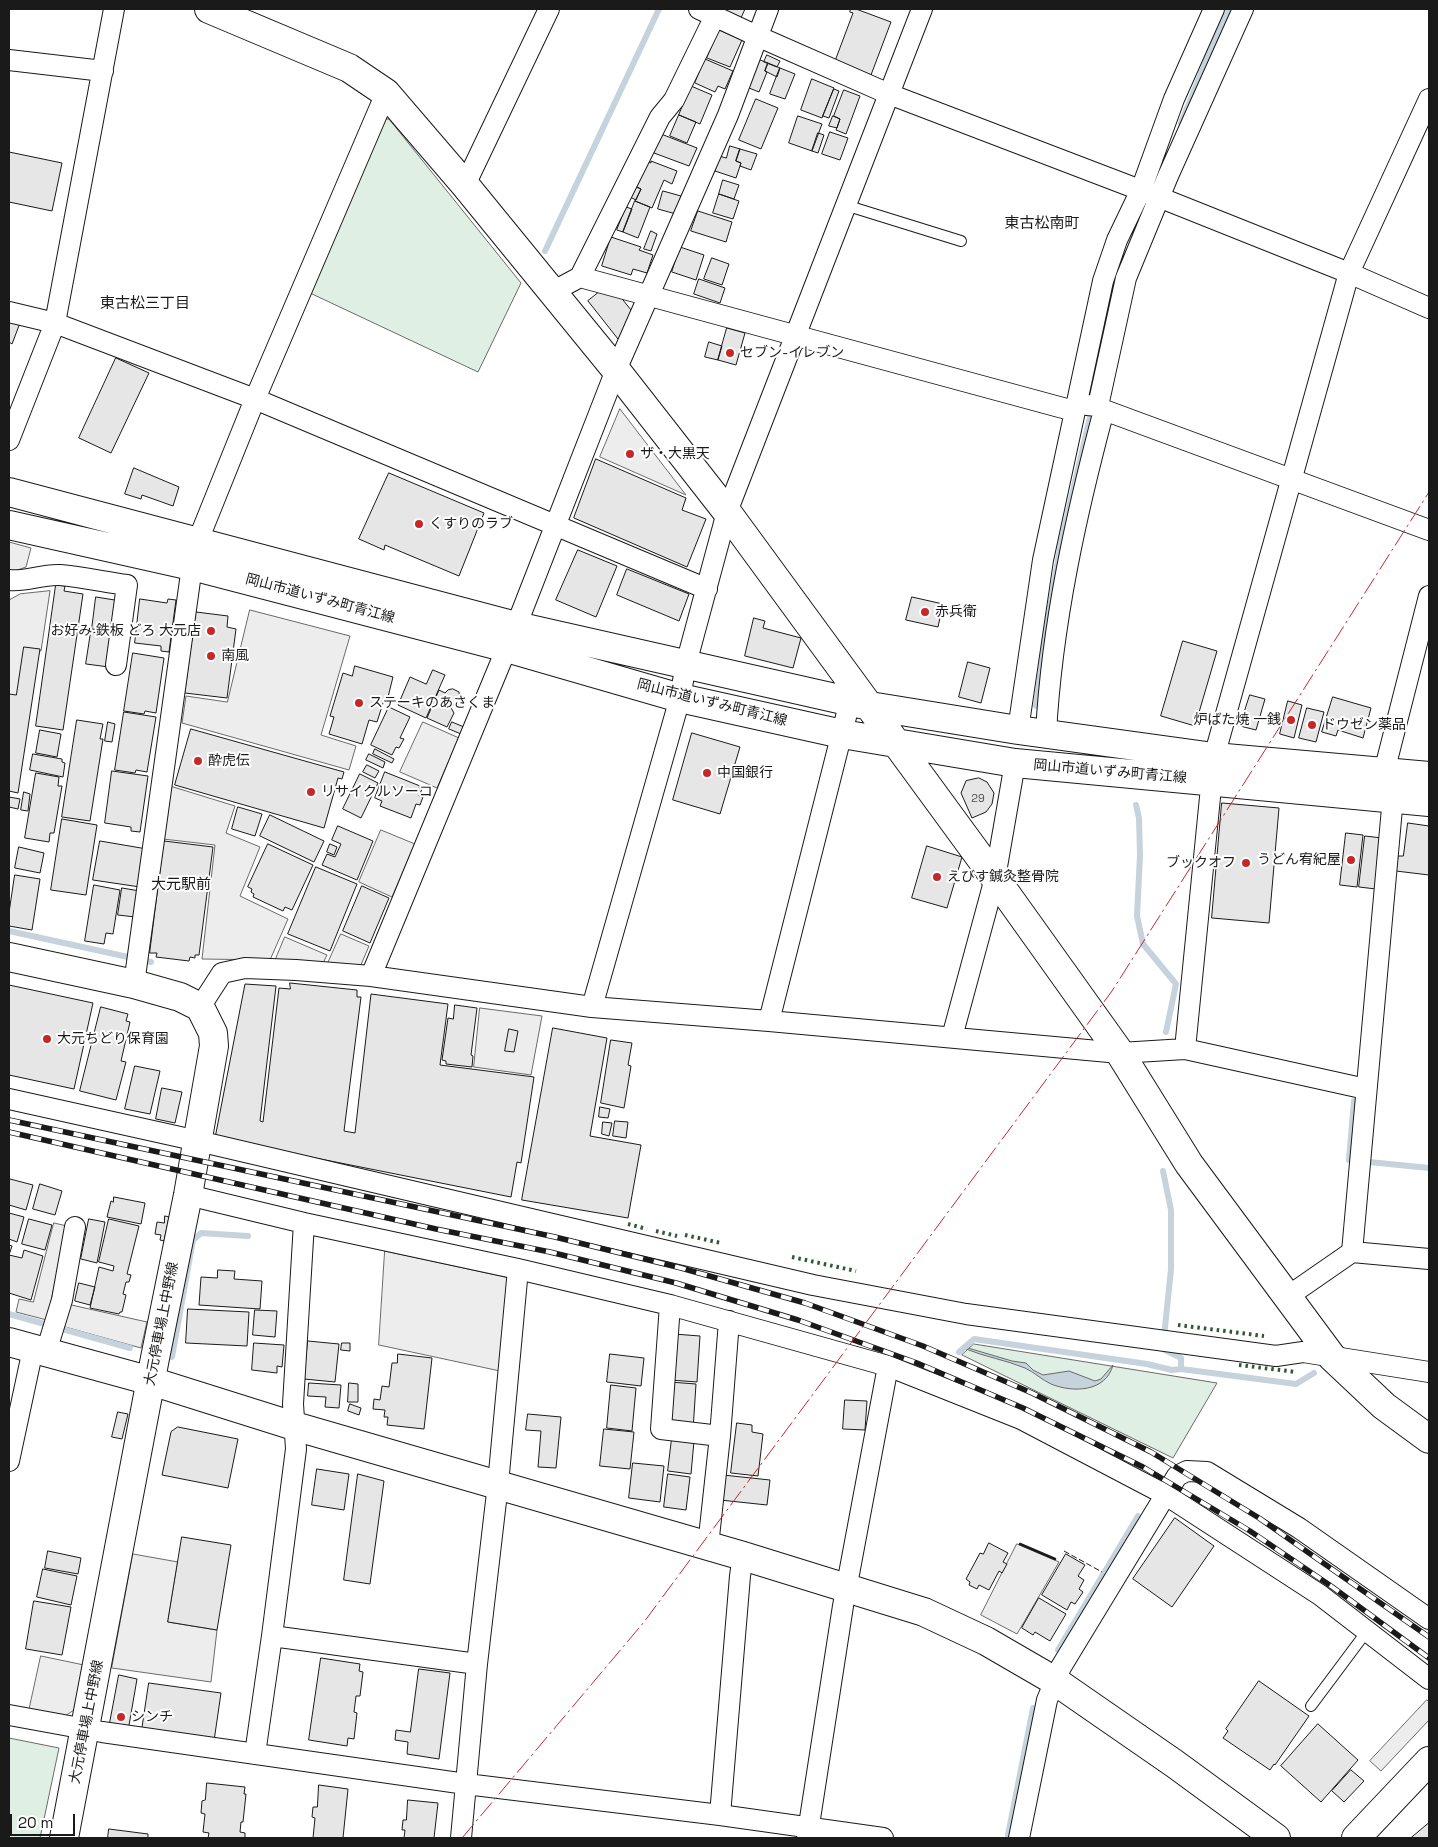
<!DOCTYPE html>
<meta charset="utf-8">
<style>
body{margin:0}
#map{position:relative;width:1438px;height:1847px;overflow:hidden;background:#fff;font-family:"Space Grotesk",sans-serif}
canvas{display:block}
.frame{position:absolute;inset:0;border:10px solid #1a1a1a;pointer-events:none}
.scale{position:absolute;left:10px;top:1814px;width:65px;height:22px;box-sizing:border-box;border:2px solid #1a1a1a;border-top:0;padding-left:6px;font-size:15px;line-height:18px;white-space:nowrap;color:#1a1a1a;-webkit-text-stroke:4px #fff;paint-order:stroke}
</style>
<div id="map">
<canvas width="1438" height="1847"></canvas>
<div class="frame"></div>
<div class="scale">20 m</div>
</div>
<script>
const c = document.querySelector('canvas').getContext('2d');
c.lineJoin = 'round';
function fill(path, color) { c.fillStyle = color; c.fill(path, 'evenodd'); }
function trace(path, color, width, dash) { c.strokeStyle = color; c.lineWidth = width; c.lineCap = dash ? 'butt' : 'round'; c.setLineDash(dash || []); c.stroke(path); }
function write(font, color, halo, rows, align = 'center') {
  c.font = font + ' "Space Grotesk","Noto Sans JP",sans-serif'; c.lineWidth = 4; c.setLineDash([]); c.textBaseline = 'middle'; c.strokeStyle = halo; c.fillStyle = color; for (const [text, x, y, turn = 0] of rows) {
    c.save(); c.translate(x, y); c.rotate((+turn || 0) * Math.PI / 180); c.textAlign = isNaN(turn) ? turn : align; if (halo) c.strokeText(text, 0, 0); c.fillText(text, 0, 0); c.restore();
  }
}
const green = new Path2D(`
 M383 119H389L521 283 478 372 310 293Z
 M974 1344 1217 1383 1173 1458 962 1355Z
 M9 1738 59 1748 40 1838H9Z`);
const parking = new Path2D(`
 M620 409 686 495 600 457Z
 M9 542 31 548 26 567 9 573Z
 M50 591 41 651 25 649 9 761V600L20 594Z
 M250 610 350 636 321 735 356 746 349 770 182 723 186 696 227 702Z
 M423 722 459 738 437 788 400 772Z
 M170 786 235 806 226 833 260 847 240 896 288 919 270 960 202 959 215 845 163 839Z
 M381 830 415 844 392 897 359 882Z
 M341 934 369 946 360 967 328 963Z
 M285 937 327 955 323 963 275 961Z
 M480 1008 542 1016 531 1075 474 1067Z
 M54 1223 67 1226 47 1320 16 1312 19 1299 33 1302Z
 M385 1251 510 1278 500 1371 379 1345Z
 M67 1304 147 1322 141 1348 58 1325Z
 M1017 1544 1059 1562 1017 1634 981 1615Z
 M133 1554 178 1562 168 1622 217 1630 211 1682 112 1668Z
 M41 1656 84 1665 74 1710 62 1718 29 1711Z
 M1427 1700 1429 1702V1720L1381 1771 1370 1761Z`);
const water = new Path2D(`
 M968 1348 1012 1361 1026 1363 1033 1370 1043 1375 1069 1371 1095 1381 1101 1379 1113 1365C1106 1392 1073 1393 1051 1384 1042 1380 1034 1372 1025 1368 1006 1360 985 1357 966 1349Z`);
const stream = new Path2D(`
 M1181 123 1218 32 1229 9
 M545 251 659 9
 M1036 706 1047 624 1061 543 1091 413V408
 M1136 805 1139 818 1140 855 1137 916 1143 944 1176 984 1166 1032
 M9 931 151 962
 M1354 1101 1349 1160 1429 1168
 M1163 1171 1171 1210V1269L1164 1337
 M9 1314 130 1348
 M1163 1347V1349L1181 1358V1369
 M959 1352 974 1339 1147 1364 1172 1370 1181 1369 1296 1384 1314 1373
 M169 1357H172L193 1240 201 1233 248 1236
 M1058 1650 1138 1516
 M1008 1835 1033 1708`);
const building = new Path2D(`
 M722 9H745L741 18Z
 M851 9H856L891 22 871 75 835 61 853 13 850 12Z
 M719 30 742 40 730 67 707 58Z
 M767 55 780 61 777 67 764 62Z
 M755 58 768 63 765 71 767 72 759 92 744 86Z
 M705 59 733 71 725 89 718 86 715 92 695 83Z
 M768 63 780 68 777 77 765 71Z
 M780 68 795 74 785 99 770 94Z
 M812 79 834 88 822 118 801 110Z
 M691 86 712 95 700 124 679 115Z
 M834 89 839 91 829 118 823 116Z
 M844 90 860 96 846 134 836 130 840 119 834 116Z
 M756 99 778 108 761 149 739 140Z
 M679 115 696 122 687 143 670 136Z
 M798 116 822 124 812 151 789 143Z
 M833 116 840 119 837 128 829 126Z
 M830 132 848 138 840 160 822 154Z
 M818 133 824 135 818 153 812 151Z
 M661 134 697 148 689 166 654 153Z
 M730 146 740 149 736 161 741 163 736 178 715 171 719 156 726 158Z
 M740 149 757 154 751 170 740 166 741 163 736 161Z
 M9 152 62 163 52 211 9 202Z
 M647 161 651 163V161L677 171 672 184 664 180 652 208 635 201 641 189 636 187Z
 M723 180 739 185 734 199 719 194Z
 M635 186 641 189 636 200 630 197Z
 M663 191 681 196 676 214 658 209Z
 M719 194 739 201 733 219 713 213Z
 M635 201 650 207 638 238 623 232Z
 M626 207 632 209 623 232 617 230Z
 M698 211 732 222 726 242 691 231Z
 M651 231 657 234 651 251 644 249Z
 M611 237 641 247 639 250 653 255 647 273 633 269 631 275 602 266Z
 M680 247 704 255 696 280 672 272Z
 M712 258 729 264 722 285 704 279Z
 M699 279 725 288 720 303 694 294Z
 M603 289 619 295 635 315 625 333 618 339 588 301Z
 M9 318 20 323 12 344 9 342Z
 M727 328 745 333 736 365 718 360Z
 M709 342 722 346 718 360 705 357Z
 M116 358 149 373 111 453 79 438Z
 M596 459 686 498 682 510 706 519 687 567 574 518Z
 M134 468 179 487 173 506 142 495 141 499 125 494Z
 M389 473 484 513 459 576 385 545 384 550 359 539Z
 M578 550 617 566 596 617 556 600Z
 M627 569 689 594 679 621 617 595Z
 M56 585 65 586 64 591 83 594 63 730 36 726Z
 M96 597 121 601 117 632 92 629Z
 M912 597 943 604 938 627 906 620Z
 M140 599 167 603 168 599 176 600 169 652 161 651V646L135 643Z
 M196 612 228 616 227 627 236 629 227 698 185 693Z
 M754 618 765 621 763 628 801 638 793 668 745 656Z
 M91 632 117 635 109 667 86 664Z
 M1183 641 1217 651 1195 726 1161 716Z
 M24 647 40 649 18 793 9 791V694L16 695Z
 M133 653 164 658 156 713 145 711 144 714 124 711Z
 M968 662 990 668 981 703 959 697Z
 M355 666 393 677 387 701 384 700 377 722 369 720 362 744 329 734 334 717 330 716 343 673 352 676Z
 M433 670 445 675 426 718 398 705 410 677 426 684Z
 M453 689 459 692 460 700 456 704 450 706 454 713 447 727 427 718 439 690 445 693 448 690Z
 M1250 695 1265 699 1256 730 1240 726Z
 M1333 697 1371 708 1363 738 1338 730 1336 736 1322 732Z
 M1288 701 1302 705 1294 738 1280 734Z
 M389 707 410 717 400 738 404 739 399 748 396 747 392 755 371 745Z
 M1307 708 1324 712 1316 742 1299 738Z
 M124 712 156 717 147 772 136 770 135 773 115 770Z
 M77 720 103 724 100 739H103L90 821 62 817Z
 M108 722 115 724 112 742 105 741Z
 M452 722 464 727 461 734 449 729Z
 M191 729 344 772 342 779 338 778 324 828 175 785Z
 M40 730 61 734 57 757 36 753Z
 M692 733 740 747 720 814 673 800Z
 M375 749 394 759 392 763 373 754Z
 M33 754 62 759V762L65 763 63 777 30 770Z
 M369 754 385 762 383 768 366 760Z
 M367 765 379 771 375 778 363 772Z
 M112 771 148 776 140 832 131 831V827L105 823Z
 M385 772 420 786 419 788 422 789 419 796 423 797 420 805 416 804 411 818 380 806 382 801 375 798Z
 M36 773 59 777 58 786H62L54 833H50L49 842 25 838Z
 M360 774 378 783 361 818 343 809Z
 M979 778 987 782 994 793 992 804 986 812 972 818 961 793 966 781Z
 M24 792 30 794 28 811 21 810Z
 M9 797 20 799 18 809 9 807Z
 M1222 803 1279 808 1269 923 1212 918Z
 M238 807 262 814 255 836 232 829Z
 M270 815 324 841 314 862 260 836Z
 M62 819 97 825 86 895 51 890Z
 M1408 823 1429 826V875L1396 871 1398 856H1403Z
 M338 826 373 841 357 880 322 865 327 854 335 857 341 844 332 840Z
 M1346 833 1363 835 1357 887 1340 885Z
 M1365 836 1382 838 1376 889 1359 887Z
 M100 841 147 849 140 887 93 880Z
 M164 841 213 847 199 955H195V958L190 957 189 961 156 957 157 953H150Z
 M268 844 313 865 292 910 285 907 283 911 253 897 254 894 251 892 252 889 248 887Z
 M330 844 337 847 334 855 327 852Z
 M927 846 962 857 947 908 912 898Z
 M19 847 44 853 40 873 15 868Z
 M316 867 357 884 330 951 288 934Z
 M15 875 40 879 32 930 9 926V913Z
 M94 885 120 890 113 934 106 933 104 944 85 941Z
 M362 886 389 898 370 943 343 931Z
 M122 888 140 891 135 917 118 915Z
 M290 983 357 990V997H361L344 1131 355 1133 371 994 448 1004 440 1065 534 1077 521 1163 517 1162 511 1197 215 1138 245 984 276 986 260 1121 263 1122 279 988 290 989Z
 M9 985 93 1003 74 1089 9 1075Z
 M455 1005 477 1008 471 1055 473 1056 472 1067 446 1064V1061L442 1060 448 1018 453 1019Z
 M101 1007 128 1014 126 1021 130 1022 121 1061 126 1062 116 1100 80 1091Z
 M553 1028 607 1038 590 1136 641 1145 628 1218 522 1200Z
 M509 1029 518 1031 514 1052 505 1051Z
 M611 1040 632 1043 628 1065 631 1066 624 1108 601 1103Z
 M135 1066 160 1071 150 1114 125 1109Z
 M162 1088 182 1092 175 1123 156 1119Z
 M600 1107 610 1109 608 1118 599 1117Z
 M615 1121 628 1122 626 1138 613 1136Z
 M603 1122 612 1123 609 1136 602 1134Z
 M10 1179 33 1185 26 1210 9 1205Z
 M40 1184 62 1191 55 1215 33 1209Z
 M114 1197 145 1203 141 1224 107 1217 111 1201 113 1202Z
 M9 1213 24 1217 17 1242 9 1239Z
 M165 1216 169 1217 164 1241 160 1240 161 1235 155 1234 157 1222 164 1223Z
 M29 1219 52 1225 45 1250 22 1244Z
 M89 1219 105 1222 97 1263 81 1259Z
 M109 1219 139 1226 127 1274 131 1275 129 1282H126L123 1294 126 1295 122 1312H120L119 1314 90 1308 99 1267 113 1271 114 1266 99 1262Z
 M9 1245 12 1246 9 1255 22 1258 24 1250 43 1256 31 1300 9 1293Z
 M218 1270 235 1271 234 1279 262 1281 260 1309 199 1305 201 1277 217 1278Z
 M79 1283 95 1287 90 1305 75 1301Z
 M188 1309 249 1312 247 1346 186 1343Z
 M255 1310 277 1311 275 1337 253 1335Z
 M674 1334 700 1336 697 1382 670 1380Z
 M308 1341 339 1344 335 1382 304 1379Z
 M254 1343 284 1345 282 1367 277 1366V1373L252 1370Z
 M342 1343H350V1351L341 1350Z
 M398 1354 432 1358 424 1429 387 1425 388 1417H384L385 1410 373 1409 374 1399 380 1400 382 1386 389 1387 392 1363H397Z
 M610 1354 644 1358 641 1386 607 1382Z
 M670 1382 696 1384 693 1430 667 1428Z
 M309 1383 341 1385 339 1408 325 1407 326 1397 308 1396Z
 M349 1383 358 1384V1402H348Z
 M611 1385 636 1388 632 1431 607 1428Z
 M845 1400 867 1401 865 1430 843 1429Z
 M350 1404 361 1408 359 1415 348 1411Z
 M118 1412 128 1414 122 1439 112 1437Z
 M528 1414 561 1417 556 1468 538 1467 541 1431 526 1430Z
 M737 1423 752 1425V1432L763 1434 758 1476 731 1473Z
 M178 1427 238 1439 228 1488 162 1475 171 1432Z
 M604 1429 634 1432 630 1469 600 1466Z
 M672 1438 694 1441 691 1474 668 1471Z
 M633 1463 664 1466 660 1502 629 1498Z
 M317 1469 349 1474 344 1510 312 1505Z
 M358 1474 384 1481 370 1584 344 1580Z
 M668 1474 690 1477 686 1510 664 1507Z
 M723 1475 770 1480 767 1505 720 1500Z
 M1175 1518 1214 1546 1172 1607 1133 1579Z
 M182 1537 231 1545 217 1630 168 1622Z
 M989 1543 1008 1553 1003 1562 1007 1564 1002 1573 999 1571 989 1590 979 1585 977 1589 969 1585 970 1582 966 1579 980 1553 983 1554Z
 M48 1551 81 1558 78 1574 45 1568Z
 M1066 1554 1085 1565 1078 1576 1084 1580 1079 1589 1083 1592 1075 1604 1071 1602 1067 1610 1042 1595Z
 M43 1569 77 1576 71 1605 37 1597Z
 M1039 1598 1066 1614 1050 1641 1035 1632 1033 1635 1022 1628Z
 M34 1601 71 1607 62 1655 26 1649Z
 M321 1658 360 1664 359 1671 363 1672 360 1696H356L354 1712 357 1713 354 1739 348 1738 347 1746 309 1740Z
 M419 1669 450 1673 439 1759 407 1754 408 1742 395 1740 396 1730 410 1732Z
 M119 1675 137 1679 128 1731 109 1728Z
 M1259 1681 1309 1716 1275 1765 1274 1764 1270 1770 1223 1738 1228 1731 1226 1729Z
 M149 1683 221 1693 214 1741 142 1730Z
 M1318 1724 1358 1760 1321 1802 1281 1766Z
 M1351 1770 1364 1781 1344 1802 1332 1791Z
 M207 1783 245 1787 244 1794H246L243 1822H241L240 1832 245 1833V1838H208L209 1833 203 1832 205 1814 201 1813 202 1801 205 1800Z
 M319 1785 348 1789 343 1838H313L315 1818 312 1817 313 1807H317Z
 M408 1800 438 1803 434 1838H404L405 1830H402L403 1820H406Z
 M1429 1823V1838H1411Z
 M109 1829 148 1834V1838H108Z`);
const lane = new Path2D(`
 M845 205 961 241
 M1311 1706 1367 1631`);
const street = new Path2D(`
 M699 9 757 36 889 94 1161 198 1349 273 1429 308
 M9 60 103 71
 M465 185 549 9
 M580 277 660 117 674 100 715 16
 M552 292 580 277 1074 411
 M9 312 55 323 255 399 707 589
 M1087 405 1098 406 1104 410 1429 530
 M1098 406 1126 278 1168 176 1243 9
 M9 440 55 323 114 9
 M9 580C27 582 41 574 60 575 82 577 105 582 127 585L116 665
 M1018 730 1043 560 1103 281 1117 240 1141 190 1174 99 1214 9
 M1046 733C1052 623 1076 515 1104 410
 M1384 772 1429 596
 M371 976 522 611 616 370 728 115 768 9
 M134 984 192 566 197 543 255 399 386 93
 M200 1007 222 973 245 968 296 970 371 976 592 1007 769 1021 1120 1053 1185 1049 1366 1089
 M592 1007 680 698 686 664 727 512 922 9
 M769 1021 850 701
 M952 1037 995 878 1015 763
 M1185 1049 1214 757 1349 273 1429 99
 M9 1099 198 1141 813 1285 966 1314 1276 1356 1303 1352 1429 1372
 M188 1195 304 1223 518 1269 670 1305 888 1366 1021 1419 1166 1495 1320 1595 1429 1679
 M1352 1252 1393 797
 M1287 1297 1352 1252 1429 1259
 M670 1305 661 1429 720 1436
 M46 1352 62 1300 75 1227
 M9 1461 33 1349
 M708 1546 720 1436 729 1321
 M272 1636 477 1664
 M9 1715 102 1732 466 1784 720 1815 883 1838
 M255 1754 272 1636 296 1449 293 1404 304 1223
 M720 1815 740 1576 743 1556
 M461 1838 477 1664 498 1484 518 1269
 M807 1838 843 1606 888 1366
 M1019 1838 1047 1700 1061 1667 1177 1476 1187 1471 1207 1472 1299 1528 1429 1619`);
const secondary = new Path2D(`
 M209 9 349 68 386 93 465 185 616 370 727 512 995 878 1120 1053 1189 1164 1332 1357 1384 1406 1429 1439
 M9 492 516 626 870 706 1018 730 1214 757 1429 776
 M9 525 192 566 507 648 680 698 842 734 1015 763 1429 802
 M9 957 134 984 180 997 200 1007 213 1033 214 1046 188 1195 155 1358 64 1838
 M9 1342 151 1381 294 1426 743 1556 924 1612 986 1641 1055 1681 1175 1764 1276 1838
 M1356 1838 1429 1761`);
const rail = new Path2D(`
 M9 1120 555 1237 681 1268 805 1303 923 1346 1032 1393 1151 1452 1259 1518 1429 1637
 M9 1132 436 1229 550 1252 676 1283 798 1320 917 1363 1023 1408 1143 1467 1250 1531 1331 1586 1429 1658`);
const hedge = new Path2D(`
 M628 1224 647 1229
 M656 1231 677 1236
 M685 1235 721 1243
 M792 1257 856 1271
 M1178 1325 1264 1336
 M1239 1365 1296 1372`);
const fence = new Path2D(`
 M1064 1551 1102 1572`);
const wall = new Path2D(`
 M1020 1544 1055 1559`);
const power = new Path2D(`
 M462 1838 644 1622 1112 991 1429 492`);
const markers = [
 [730,353,5,"#c62828"],
 [630,454,5,"#c62828"],
 [419,524,5,"#c62828"],
 [925,612,5,"#c62828"],
 [211,631,5,"#c62828"],
 [211,656,5,"#c62828"],
 [359,703,5,"#c62828"],
 [1291,720,5,"#c62828"],
 [1312,725,5,"#c62828"],
 [198,761,5,"#c62828"],
 [707,773,5,"#c62828"],
 [311,792,5,"#c62828"],
 [1351,860,5,"#c62828"],
 [1246,863,5,"#c62828"],
 [937,877,5,"#c62828"],
 [47,1039,5,"#c62828"],
 [121,1717,5,"#c62828"]
];
const numberNames = [
 ["29",978,799]
];
const poiNames = [
 ["セブン-イレブン",740,353],
 ["ザ・大黒天",640,454],
 ["くすりのラブ",429,524],
 ["赤兵衛",935,612],
 ["お好み 鉄板 どろ 大元店",201,631,"right"],
 ["南風",221,656],
 ["ステーキのあさくま",369,703],
 ["炉ばた焼 一銭",1281,720,"right"],
 ["ドウゼン薬品",1322,725],
 ["酔虎伝",208,761],
 ["中国銀行",717,773],
 ["リサイクルソーコ",321,792],
 ["うどん宥紀屋",1341,860,"right"],
 ["ブックオフ",1236,863,"right"],
 ["えびす鍼灸整骨院",947,877],
 ["大元ちどり保育園",57,1039],
 ["シンチ",131,1717]
];
const streetNames = [
 ["岡山市道いずみ町青江線",320,599,15],
 ["岡山市道いずみ町青江線",712,703,14],
 ["岡山市道いずみ町青江線",1110,772,5],
 ["大元停車場上中野線",162,1324,-79],
 ["大元停車場上中野線",87,1722,-79]
];
const neighbourhoodNames = [
 ["東古松南町",1042,224],
 ["東古松三丁目",145,304],
 ["大元駅前",181,885]
];
fill(green, '#e0efe3');
trace(green, '#6a6a6a', 1);
fill(parking, '#ededed');
trace(parking, '#6a6a6a', 1);
fill(water, '#c6d2dc');
trace(water, '#6a6a6a', 1);
trace(stream, '#c6d2dc', 6);
fill(building, '#e6e6e6');
trace(building, '#1a1a1a', 1);
trace(lane, '#1a1a1a', 12);
trace(street, '#1a1a1a', 22);
trace(secondary, '#1a1a1a', 30);
trace(lane, '#fff', 10);
trace(street, '#fff', 20);
trace(secondary, '#fff', 28);
trace(rail, '#1a1a1a', 5.5);
trace(rail, '#fff', 4, [11]);
trace(hedge, '#2b5a34', 4, [2.5, 4]);
trace(fence, '#1a1a1a', 1, [6, 2.5]);
trace(wall, '#1a1a1a', 2.5);
trace(power, '#c62828', 1, [18, 4, 2.5, 4]);
for (const [x, y, r, color] of markers) { const dot = new Path2D(); dot.arc(x, y, r, 0, 2 * Math.PI); c.fillStyle = color; c.fill(dot); trace(dot, '#fff', 2); }
write('11px', '#4d4d4d', null, numberNames);
write('14px', '#1a1a1a', '#fff', poiNames, 'left');
write('14px', '#1a1a1a', '#fff', streetNames);
write('15px', '#1a1a1a', '#fff', neighbourhoodNames);
</script>
